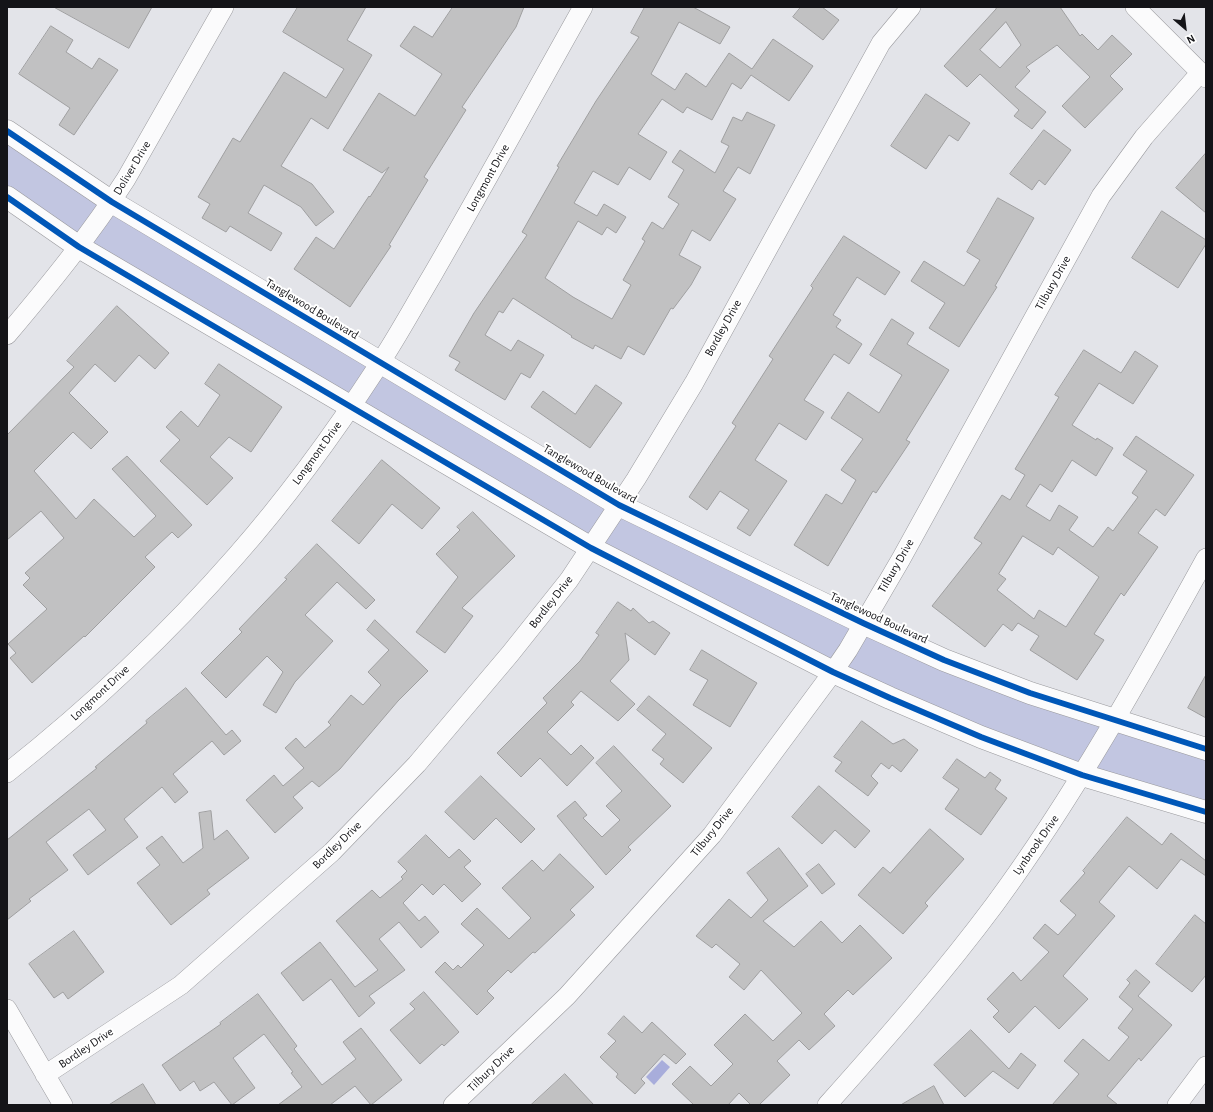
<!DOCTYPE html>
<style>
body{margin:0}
#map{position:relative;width:1213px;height:1112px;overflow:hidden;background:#e3e4e9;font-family:"Alegreya Sans",sans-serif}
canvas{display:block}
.frame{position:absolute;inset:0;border:8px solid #141418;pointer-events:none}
.north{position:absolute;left:1165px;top:8px;width:40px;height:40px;-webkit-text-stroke:3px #fff;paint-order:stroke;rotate:152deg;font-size:11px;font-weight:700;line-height:16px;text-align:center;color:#141418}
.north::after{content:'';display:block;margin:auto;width:14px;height:18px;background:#141418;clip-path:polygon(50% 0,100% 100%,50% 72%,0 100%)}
</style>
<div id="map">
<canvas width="1213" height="1112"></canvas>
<div class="frame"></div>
<div class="north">N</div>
</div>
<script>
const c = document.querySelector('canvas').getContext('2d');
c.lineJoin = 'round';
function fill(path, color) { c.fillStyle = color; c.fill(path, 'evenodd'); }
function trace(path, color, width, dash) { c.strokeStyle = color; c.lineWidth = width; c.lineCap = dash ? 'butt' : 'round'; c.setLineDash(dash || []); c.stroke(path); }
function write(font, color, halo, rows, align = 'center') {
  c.font = font + ' "Alegreya Sans",sans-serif'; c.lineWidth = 4; c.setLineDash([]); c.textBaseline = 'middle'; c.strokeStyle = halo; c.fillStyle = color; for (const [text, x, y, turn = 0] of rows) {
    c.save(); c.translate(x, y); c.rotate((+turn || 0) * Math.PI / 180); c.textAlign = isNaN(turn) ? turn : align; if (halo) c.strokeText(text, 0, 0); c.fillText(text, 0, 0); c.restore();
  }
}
const green = new Path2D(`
 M7 136 717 560 1206 755V808L962 723 708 603 361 407 7 190Z`);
const water = new Path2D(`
 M662 1060 670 1067 654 1085 646 1077Z`);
const building = new Path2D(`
 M54 7H152L129 48Z
 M298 7H366L347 40 372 55 328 129 311 118 281 166 312 184 334 212 316 226 301 207 264 185 248 213 282 233 271 251 230 226 226 232 202 218 210 204 198 197 233 138 240 142 284 72 326 98 344 69 283 32Z
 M453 7H524L516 27 462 107 466 110 424 177 428 180 389 245 391 246 350 307 294 269 316 237 334 249 369 196 370 197 389 167 382 173 343 150 379 93 415 116 442 74 400 46 414 26 432 37Z
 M645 7H693L730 27 720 44 679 22 651 74 675 90 686 73 706 87 729 53 752 69 773 39 813 66 789 101 751 75 741 89 732 83 712 120 687 107 683 113 662 99 638 134 667 152 650 180 629 167 618 185 593 171 574 203 597 216 604 204 626 217 616 233 607 227 602 235 578 221 545 278 573 297 612 319 631 285 623 280 645 241 642 239 652 222 663 229 679 204 668 197 684 170 672 162 680 150 715 173 729 146 721 142 733 117 742 121 747 112 775 125 750 174 738 167 723 191 736 199 710 241 692 230 679 255 701 267 691 285 673 309 671 308 644 355 628 346 621 359 595 345 593 349 571 337 572 336 513 298 503 313 499 311 485 335 511 351 518 340 544 355 530 378 521 373 505 400 455 370 460 362 449 356 474 313 527 235 522 232 559 167 557 166 596 101 639 37 631 33Z
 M801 7H822L839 20 823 40 793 17Z
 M995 7H1060L1080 36 1082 34 1098 50 1112 35 1132 54 1110 76 1123 89 1085 128 1062 106 1090 77 1057 45 1026 67 1030 71 1015 87 1046 112 1032 129 1014 116 1019 110 980 74 967 87 944 66 996 9ZM1006 22 1021 45 1000 68 980 50Z
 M51 26 73 40 66 52 92 69 99 58 118 70 74 135 59 125 70 108 19 74Z
 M926 94 970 123 958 141 949 135 926 169 891 146Z
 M1044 130 1071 150 1045 185 1039 180 1032 190 1010 174Z
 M1206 153V213L1176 188Z
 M998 198 1034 218 995 286 997 287 959 347 929 328 945 303 911 281 924 261 964 286 980 260 967 252Z
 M1162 211 1206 240V244L1178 288 1132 258Z
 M844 236 900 272 885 295 857 277 833 315 841 320 836 327 862 344 849 364 834 354 804 400 824 412 806 440 779 423 755 460 787 481 750 536 737 528 749 510 720 491 707 510 689 497 736 426 732 423 773 359 769 356 813 288 811 286Z
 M117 306 169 353 155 369 139 355 115 382 95 364 69 393 108 432 91 449 73 432 34 471 76 519 94 499 134 537 156 516 112 469 127 456 192 525 178 538 172 532 145 557 155 567 85 637 84 636 32 683 10 658 16 653 8 644 47 609 23 585 30 578 25 573 64 538 41 511 7 540V435L74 367 67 361Z
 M892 319 914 333 907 344 949 370 906 440 910 442 876 493 873 491 828 566 794 545 826 494 842 504 856 480 841 470 863 439 831 418 848 392 879 413 902 375 870 355Z
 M1084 350 1121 373 1135 351 1158 366 1133 404 1099 383 1072 425 1096 440 1097 438 1113 448 1096 476 1072 460 1052 492 1040 484 1026 506 1050 521 1059 505 1078 517 1069 530 1093 547 1108 527 1113 531 1138 497 1132 493 1147 471 1123 455 1136 436 1194 475 1165 516 1156 509 1138 533 1158 547 1124 596 1121 593 1094 634 1104 640 1077 680 1030 650 1039 636 1018 623 1012 631 1003 624 985 647 932 606 982 543 974 538 1002 495 1010 500 1025 475 1015 469 1059 397 1055 395ZM1023 536 1053 555 1058 547 1099 577 1066 627 1039 610 1034 619 997 590 1006 579 999 574Z
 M219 364 282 407 251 452 229 437 210 457 233 478 207 505 160 461 180 440 166 427 181 411 198 427 220 395 205 384Z
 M596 385 622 403 590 448 531 407 543 391 575 414Z
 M382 460 440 508 422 529 392 504 359 544 332 521Z
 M473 512 515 556 462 608 473 616 445 653 416 632 458 577 436 554 460 530 457 527Z
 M317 544 375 600 366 609 337 582 305 615 333 641 295 682 276 713 263 705 283 672 267 656 226 698 201 673 242 632 239 629 287 579 285 578Z
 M618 602 631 611 633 608 649 623 653 621 670 633 655 655 625 633 629 660 610 681 635 704 618 721 581 691 571 702 574 705 547 732 571 755 581 745 594 758 567 786 540 758 521 777 497 753 547 703 543 698 580 661 599 635 596 633Z
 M375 620 428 671 398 701 340 769 319 787 312 781 293 797 303 808 275 833 246 800 274 775 283 786 304 768 285 748 296 738 305 748 331 725 328 722 351 695 363 705 381 685 368 672 389 650 367 630Z
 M702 650 757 683 730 727 693 705 708 680 690 670Z
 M1206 675V718L1188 708Z
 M186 688 226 735 232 730 241 741 224 755 212 741 173 774 188 792 175 803 162 787 124 819 138 837 88 875 73 855 106 830 89 809 46 842 68 870 29 899 31 901 7 920V840L97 768 95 767 147 723 146 721Z
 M649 696 712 748 683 783 660 764 664 759 652 750 666 734 637 710Z
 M862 721 893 744 904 739 918 750 901 772 892 765 889 769 881 763 871 776 878 783 868 796 835 771 842 762 834 757Z
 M614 746 671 806 628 847 631 850 606 875 557 816 575 801 587 815 583 818 602 837 620 820 606 806 622 791 596 763Z
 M957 759 985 778 990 772 1001 780 995 789 1007 798 981 835 945 809 959 789 943 778Z
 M481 776 535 829 521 843 496 818 474 840 445 812Z
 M819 786 870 831 855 848 835 830 822 844 792 817Z
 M211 811 214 840 227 830 249 858 207 890 210 894 171 925 137 883 160 865 146 848 162 836 183 863 203 848 199 813Z
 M1127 817 1162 845 1171 833 1206 861V876L1181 859 1157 889 1129 866 1099 902 1115 916 1063 976 1088 999 1059 1029 1035 1006 1009 1033 993 1017 999 1011 987 999 1013 972 1021 981 1049 952 1033 938 1045 924 1058 935 1076 915 1060 901 1085 873 1083 871Z
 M930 829 964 859 925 903 928 906 903 934 858 895 883 867 890 873Z
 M426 835 449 858 459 849 471 861 464 867 481 884 462 902 444 884 433 895 422 884 403 903 419 921 425 916 439 932 421 948 399 922 379 939 405 970 369 996 375 1003 359 1017 331 979 303 1001 281 973 320 942 355 987 378 970 336 921 372 890 380 898 403 879 401 877 407 871 398 862Z
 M779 848 808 886 763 921 794 947 821 921 842 943 860 925 892 958 853 995 848 990 824 1014 835 1026 809 1050 799 1040 777 1061 790 1075 759 1105H751L739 1093 728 1105H694L672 1084 690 1066 711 1086 733 1064 714 1045 745 1014 773 1041 802 1013 761 970 744 990 729 977 740 964 716 944 712 948 696 936 729 899 751 918 768 900 747 873Z
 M560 854 594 887 570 910 575 915 535 953 533 952 511 973 508 970 487 991 494 998 477 1015 435 972 445 962 453 970 458 965 461 968 484 945 461 924 477 908 509 939 531 918 502 888 532 860 543 871Z
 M819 864 835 884 822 894 806 874Z
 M1195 915 1206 924V975L1192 992 1156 964Z
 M74 931 104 972 68 999 63 992 54 998 29 964Z
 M1136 970 1150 982 1138 996 1172 1025 1141 1061 1139 1058 1107 1096 1118 1105H1052L1079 1074 1064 1061 1083 1039 1109 1061 1129 1037 1118 1028 1133 1009 1119 997 1130 983 1127 980Z
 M424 992 459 1032 444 1046 442 1044 420 1064 390 1030 415 1009 410 1004Z
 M258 994 297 1046 294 1049 322 1085 356 1059 343 1042 361 1028 402 1080 371 1105 355 1086 330 1105H278L302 1087 291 1073 293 1072 264 1034 233 1058 255 1088 232 1105 214 1082 200 1091 194 1081 180 1091 162 1065 221 1024 220 1023Z
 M624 1016 642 1033 652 1022 686 1054 676 1064 664 1054 641 1079 645 1083 635 1094 616 1077 618 1074 600 1057 616 1041 608 1034Z
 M971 1030 1009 1069 1021 1053 1036 1065 1018 1089 993 1071 965 1097 934 1065Z
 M565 1074 594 1105H531Z
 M143 1084 156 1105H109Z
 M934 1086 944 1105H901Z`);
const street = new Path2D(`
 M1135 7 1206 78
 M7 335C50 284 90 235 126 179L224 7
 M7 773C89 708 167 635 236 556 288 497 335 432 378 366 398 336 415 304 433 274 484 186 533 96 583 7
 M7 1009 63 1105
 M45 1075 181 985 332 852 417 764 510 654 569 580 636 479 694 383 881 43 911 7
 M453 1105 567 996 712 835 833 672 848 650 901 559 1101 196 1144 137 1200 73
 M827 1105C885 1040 943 974 995 904 1075 795 1141 676 1206 558
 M1177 1105 1206 1066`);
const secondary = new Path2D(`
 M7 131 112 202 619 505 863 623 944 660 1030 693 1206 749
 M7 197 79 247 591 548 833 672 890 698 981 737 1082 775 1206 812`);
const cycleway = new Path2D(`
 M7 131 112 202 619 505 863 623 944 660 1030 693 1206 749
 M7 197 79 247 591 548 833 672 890 698 981 737 1082 775 1206 812`);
const streetNames = [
 ["Doliver Drive",132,168,-59],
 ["Longmont Drive",488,178,-61],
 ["Tilbury Drive",1053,283,-61],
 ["Tanglewood Boulevard",312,309,31],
 ["Bordley Drive",723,328,-61],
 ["Longmont Drive",317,453,-54],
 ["Tanglewood Boulevard",590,474,30],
 ["Tilbury Drive",896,566,-60],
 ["Bordley Drive",551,602,-52],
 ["Tanglewood Boulevard",879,618,25],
 ["Longmont Drive",100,693,-43],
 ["Tilbury Drive",712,832,-51],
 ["Bordley Drive",337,845,-44],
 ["Lynbrook Drive",1036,845,-55],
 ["Bordley Drive",86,1048,-34],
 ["Tilbury Drive",491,1069,-44]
];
fill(green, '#c2c6e1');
fill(water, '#a8addb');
fill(building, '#c1c1c2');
trace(building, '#9f9fa0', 1);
trace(street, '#99999d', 20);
trace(secondary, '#99999d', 23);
trace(street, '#fbfbfc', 19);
trace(secondary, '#fbfbfc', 22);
trace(cycleway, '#0057b8', 6);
write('12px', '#141418', '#fff', streetNames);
</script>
